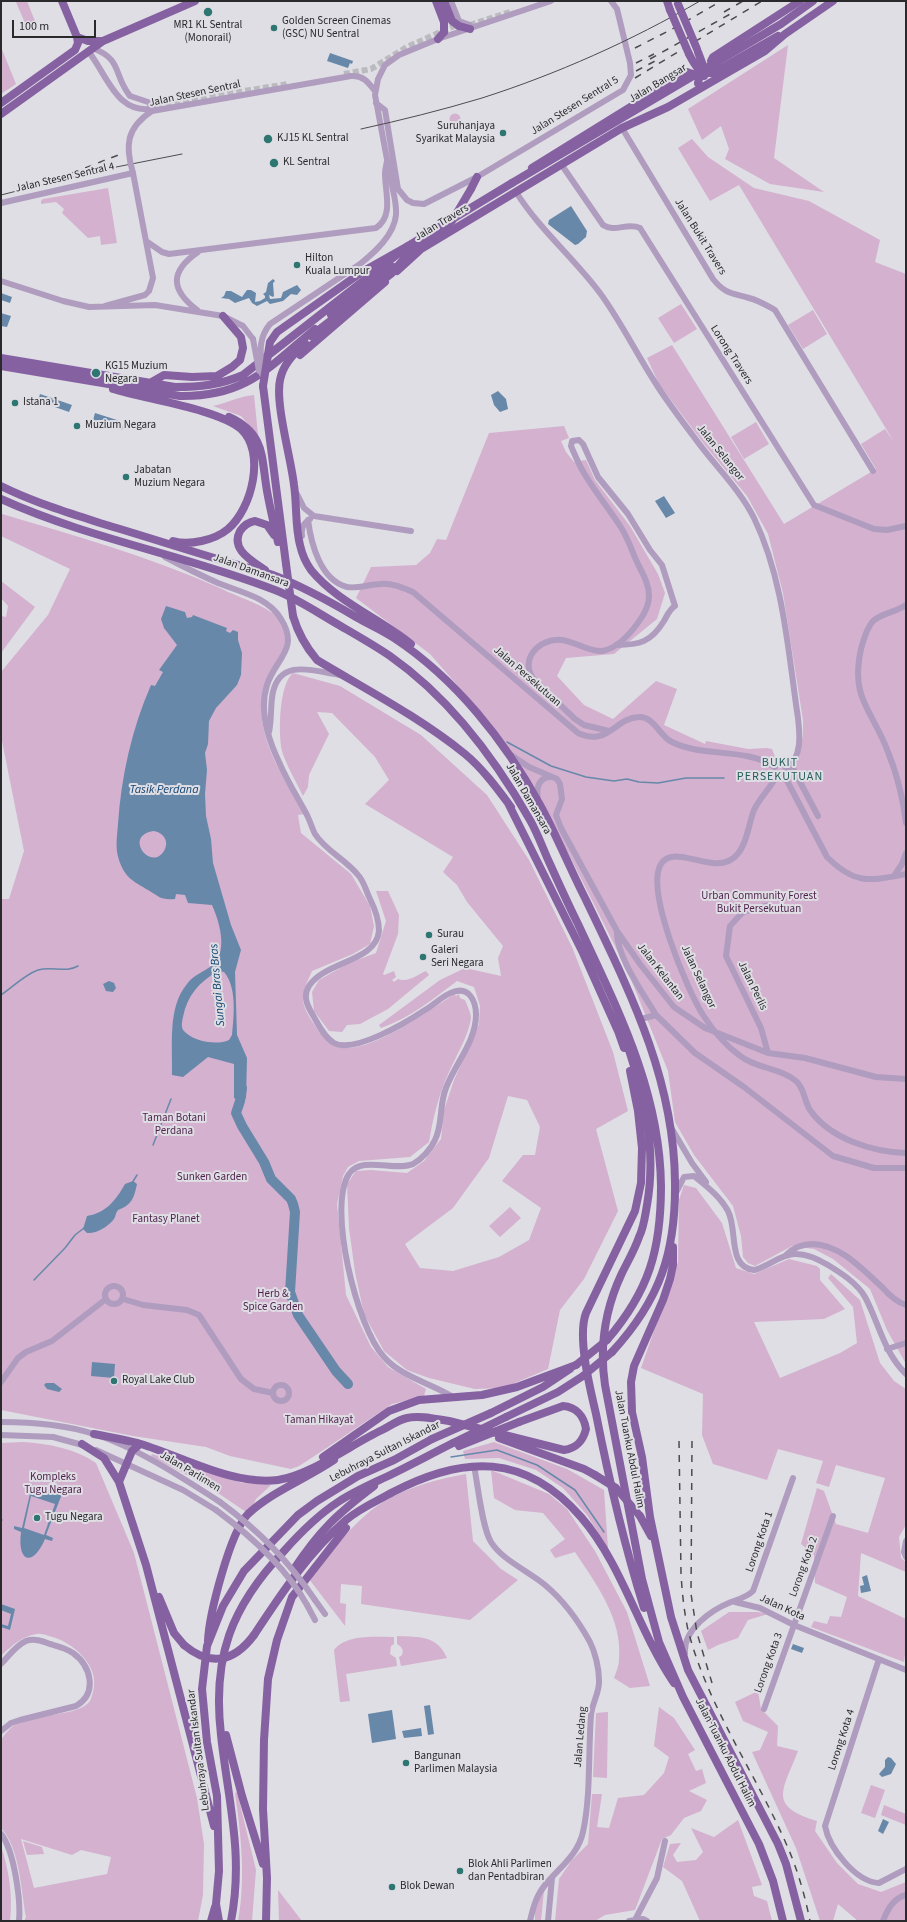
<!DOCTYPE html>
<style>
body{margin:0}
#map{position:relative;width:907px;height:1922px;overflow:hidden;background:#dfdee4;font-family:"Source Sans 3",sans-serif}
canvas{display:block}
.frame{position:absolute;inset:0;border:2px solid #2a2a2d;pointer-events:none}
.scale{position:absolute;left:12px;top:20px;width:84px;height:18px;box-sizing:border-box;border:2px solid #2a2a2d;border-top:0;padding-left:5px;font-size:12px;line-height:14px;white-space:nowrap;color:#2a2a2d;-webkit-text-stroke:3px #dfdee4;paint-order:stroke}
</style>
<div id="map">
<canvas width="907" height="1922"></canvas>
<div class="frame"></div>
<div class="scale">100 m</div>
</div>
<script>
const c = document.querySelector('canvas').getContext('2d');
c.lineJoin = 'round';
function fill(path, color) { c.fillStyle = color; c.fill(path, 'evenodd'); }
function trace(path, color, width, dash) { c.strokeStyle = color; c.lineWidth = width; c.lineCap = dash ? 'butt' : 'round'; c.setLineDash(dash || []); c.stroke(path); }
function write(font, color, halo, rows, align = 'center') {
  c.font = font + ' "Source Sans 3",sans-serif'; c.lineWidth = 4; c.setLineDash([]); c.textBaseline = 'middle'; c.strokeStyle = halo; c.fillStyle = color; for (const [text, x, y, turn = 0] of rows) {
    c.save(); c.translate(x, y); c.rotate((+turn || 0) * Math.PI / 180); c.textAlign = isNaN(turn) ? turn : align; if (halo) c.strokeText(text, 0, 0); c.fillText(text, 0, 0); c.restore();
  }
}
const green = new Path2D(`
 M20 1H27L37 26 28 30 16 2Z
 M788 45 774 158 824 192 770 184 725 159 729 149 721 126 702 140 688 109Z
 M1 47 16 84 1 94Z
 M449.5 119a5.5 5.5 0 1 1 11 0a5.5 5.5 0 1 1-11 0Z
 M692 139 708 157 754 188 809 201 880 240 875 262 906 274V1364L887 1330 870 1289 833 1259 814 1249 792 1246 755 1266 748 1263 743 1257 741 1236 733 1206 694 1155 675 1122 668 1071 628 972 551 819 487 719 430 654 356 598 371 567 416 565 430 553 437 539 446 540 489 433 564 426 569 438 561 441 566 452 574 462 586 460 595 480 630 526 658 574 665 593 657 619 614 654 566 658 557 676 584 705 613 719 656 681 677 689 664 725 705 744 706 741 748 749 767 748 772 749 775 757H799L803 735V720L783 593 768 534 747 496 704 444 659 384 647 358 672 345 784 524 876 469 861 444 885 429 894 442 739 185 710 201 678 148Z
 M108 188 117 243 101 245 100 236 88 238 62 213 64 209 56 202 41 204V201L43 199Z
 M681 304 697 329 674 343 658 318Z
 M813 310 827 334 803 349 788 325Z
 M254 395 258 435 241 416 213 406C227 403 240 396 254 395Z
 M756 422 769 444 744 459 731 437Z
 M2 514C76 536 151 557 222 589 238 597 256 602 271 612 275 614 282 624 284 628 292 653 265 677 262 699 257 740 285 780 304 814L298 815 301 833 351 874 370 906 374 926 370 944 353 954 312 971C301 996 298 1000 314 1024 319 1031 324 1040 332 1045 361 1061 429 1011 454 994L456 996 459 994 460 998 465 1000C467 1005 471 1013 471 1018 469 1035 456 1056 449 1072 439 1094 433 1118 429 1142L410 1157 359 1161 348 1167 343 1176 337 1204 346 1295 371 1347 388 1367 426 1389 424 1396 392 1404 322 1451 299 1466 291 1469 230 1456 206 1447 133 1436 1 1410V899H9L24 851 1 736V672L48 615 70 569 1 536Z
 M1 581 35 607 1 653V616L6 617 8 606 1 598Z
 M293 673 340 686 421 735 487 795 529 860 572 947 613 1052 628 1111 596 1129 618 1211 584 1279 560 1310 548 1369 503 1388 475 1389 429 1378 407 1370 384 1351 364 1314 355 1272 349 1228 347 1184 356 1171 371 1170 407 1173 424 1161 441 1139 444 1110 454 1080 479 1024 480 1006 474 987 457 981C433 999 410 1018 381 1028L379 1025 440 980 465 968 501 976 498 958 503 946 467 902 457 885 443 872 453 857 365 804 389 780 375 757 332 713 317 712 329 734 309 775 308 787 303 796C297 783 286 765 282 751 278 734 279 684 293 673ZM508 1096 527 1100 540 1127 535 1155H523L502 1181 541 1208 529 1240 499 1257 453 1271 420 1268 405 1244 453 1208 489 1158Z
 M376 891H388L399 915 398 934 383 974 384 975 394 971 396 977 392 980 394 982 398 979C408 983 417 975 426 971L429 975 388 1009 360 1024 347 1025 342 1032 329 1031 314 1011 312 992 319 980 349 963 376 953 386 921Z
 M684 1185 696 1188 722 1223 736 1268 754 1274 789 1259 817 1266 820 1269V1280L845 1309 824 1319 754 1322 780 1378 840 1353 857 1343 853 1307 828 1278 831 1274 860 1300 880 1363 894 1381 906 1389V1525L899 1537 901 1558 906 1562V1572L861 1553 858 1596 906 1619V1647L904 1662 811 1627 814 1621 827 1624 830 1616 841 1617 847 1597 815 1583 814 1555 801 1544 817 1488 824 1491 836 1524 868 1533 885 1478 836 1465 829 1487 816 1483 823 1461 778 1449 767 1480 713 1464 702 1435 703 1394 641 1368 678 1262 679 1200Z
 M510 1207 521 1218 500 1237 489 1226Z
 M23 1442C49 1444 74 1448 96 1463L134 1553 197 1798 204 1844 203 1895 198 1921H24L26 1917C21 1891 20 1848 1 1828V1740C5 1734 11 1726 18 1723 36 1713 78 1717 90 1701 91 1699 92 1695 93 1692 101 1666 72 1641 49 1636 45 1635 40 1633 37 1634 22 1636 11 1646 1 1656V1443ZM21 1839 72 1855 81 1850 111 1857 107 1874 34 1888Z
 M494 1442 567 1469 604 1490 608 1548 587 1515 563 1488 536 1470 499 1458 465 1459 463 1451Z
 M152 1454 242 1483 271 1485 256 1499 249 1514 209 1487 151 1456Z
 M491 1470 549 1494 567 1509 595 1551 627 1612 650 1686 630 1688 614 1678C616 1672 619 1666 619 1660 623 1619 596 1584 575 1552L555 1558 550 1550 565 1539 543 1513 515 1510 494 1498Z
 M466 1474 473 1541 501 1569 518 1580 470 1620 361 1604 362 1586 341 1584 340 1603 346 1604 345 1626 309 1579C327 1556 346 1532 368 1513 396 1490 432 1480 466 1474Z
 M729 1612H758L768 1614 748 1620 738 1638 718 1645 708 1650 701 1631Z
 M397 1636C419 1637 437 1635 447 1658L401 1666 399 1657 402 1655C404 1650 402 1647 397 1644Z
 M394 1637V1644L391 1646 390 1654 396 1658 397 1666 346 1674 350 1701 340 1702 334 1650C346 1634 376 1637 394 1637Z
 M758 1691 761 1709 778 1726 777 1746 798 1751C783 1790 767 1806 817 1821L815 1831 837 1863 858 1884 881 1892 906 1882V1921H858L838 1904 833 1921H820L796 1848 752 1752 760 1750 768 1732 743 1721 735 1702Z
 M659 1707 674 1718 695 1750 688 1754 696 1771 702 1769 706 1783 689 1791 707 1800 701 1811 684 1818 671 1835 662 1839 635 1910 605 1915 595 1921H555L559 1879 572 1860 588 1844 592 1794H602L597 1827 609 1828 618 1798 644 1795 664 1773 669 1757 654 1746Z
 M608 1712 607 1778 593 1777 596 1713Z
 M871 1785 885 1790 875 1818 861 1813Z
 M237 1792 256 1870 252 1921H238C246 1878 241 1835 235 1793Z
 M884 1805 906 1814V1825L881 1815Z
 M738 1820 762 1885 752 1887 754 1896 767 1901 772 1921H700L682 1881 663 1867 670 1844 681 1843 673 1855 677 1862 696 1860 703 1852 691 1828 714 1837Z
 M23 1841 42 1847 44 1854 27 1855Z
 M1 1846C9 1870 13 1896 10 1921H1Z
 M278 1890 302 1921H279Z
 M544 1890 541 1921H535V1907Z`);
const water = new Path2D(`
 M330 53 353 61 352 64 350 63 348 68 327 61Z
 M571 206 587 231 586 237 578 244 575 245 548 224 549 220Z
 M273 279 275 281 273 283 274 296 273 297 269 295 270 299 281 298 283 292 297 285 301 290 297 295 291 294 283 301 270 304 267 301 257 306 252 303 249 298 235 303 229 299 221 298 224 296 226 291H231L242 297 247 290H251L256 293 255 302 260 301 265 298V296L263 294 266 292 268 283Z
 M1 293 12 297 10 303 1 300Z
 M1 313 11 316 7 327 1 326Z
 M498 391 506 399 508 409 500 412 494 405 491 395Z
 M40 394 72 405 69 412 38 401Z
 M95 413 120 421 123 427 122 430 93 420Z
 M664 496 675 513 666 518 655 501Z
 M166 606 185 612 187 618 192 617 193 615 227 628 226 631 230 633 233 630 238 632V640L242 653 241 675 237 685 216 708 209 721 208 744 205 753 207 770 205 794 206 816 211 839 213 863 231 925 241 950 235 972 237 1035 247 1058 246 1098 240 1101 234 1098V1064L208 1057 183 1077 172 1075C173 1046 167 1008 187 984 193 975 206 971 214 964 228 949 219 921 212 905L188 903 185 895 176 894 175 899C160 900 160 897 148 890 133 881 125 878 119 860 115 848 117 837 118 824 121 777 132 728 151 685L155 686 163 672 159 670 177 645 164 628 161 619ZM153 831C163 832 170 841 164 851 151 872 123 836 153 831ZM218 971 224 972C237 987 234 1016 232 1035L229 1040C216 1046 192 1041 183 1030 181 1025 182 1022 183 1017 187 996 199 982 218 971Z
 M109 981 114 983 116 988 113 992 106 991 103 984Z
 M133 1181 137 1184C134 1198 132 1205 118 1210 115 1214 116 1216 114 1219 108 1227 96 1234 87 1233L83 1229 87 1216C106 1213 116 1200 125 1184Z
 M92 1362 115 1364 114 1378 91 1376Z
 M46 1383H54L62 1389 59 1392 47 1389 44 1385Z
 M32 1485 62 1494 46 1535 53 1538 52 1541 45 1539C33 1567 17 1563 21 1532L14 1529V1526L22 1528ZM31 1496 55 1504 44 1535 24 1528Z
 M867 1575 871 1591 861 1593 860 1586 864 1585 862 1577Z
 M1 1604 15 1609 10 1630 1 1627V1624L8 1626 11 1614 1 1610Z
 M793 1644 804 1648 802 1653 791 1649Z
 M430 1705 434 1734 428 1735 424 1706Z
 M392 1710 396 1739 372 1743 368 1714Z
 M421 1728 422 1736 404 1738 402 1731Z
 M888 1757 891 1758 896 1764 891 1774 882 1777 879 1774 885 1767V1760Z
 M883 1819 889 1822 883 1834 878 1831Z`);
const stream = new Path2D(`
 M507 742 551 766 586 777 614 781 627 779 639 782 658 783 686 778H724
 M1 995C13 987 24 975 38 970 52 966 66 973 78 966
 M153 1145 171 1099
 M132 1183 137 1175
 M34 1280 65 1248 75 1235 84 1228
 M451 1457 497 1450 537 1465 575 1490 604 1532
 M1 1520H2`);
const river = new Path2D(`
 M242 1088 240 1101 236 1113 242 1126 264 1162 271 1179 291 1199 293 1204 295 1212 290 1292 298 1315 336 1371 348 1384`);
const minorTunnel = new Path2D(`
 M470 25 513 11
 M344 74 371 69 407 47 454 26 456 21
 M157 108 181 101 288 84`);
const minor = new Path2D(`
 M451 1 459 21 470 25
 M92 48C123 59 113 75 130 96L148 102 154 108
 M88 51C107 74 117 117 155 108
 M376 103 385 110 398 189 407 200 413 203 424 204 477 177 623 90 631 75 630 63 617 9 611 1
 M152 111 351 76C363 75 368 82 375 91
 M622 128 713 279C725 294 732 293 749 298 758 300 766 305 775 310L873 471
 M561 164 603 225C615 233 627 222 640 228L814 505 874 529 887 530 906 526
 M391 181 375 95 378 79 385 65 399 55 438 39 551 1
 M516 192C540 230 574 258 600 293 622 323 638 357 658 387 669 404 682 421 694 437 714 465 739 488 754 518 784 580 788 652 798 718 800 736 802 756 787 769
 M1 203 133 173 153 278 149 291 145 295 105 306
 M146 241 162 252 169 254 376 228C394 216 385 192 385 174 385 170 386 166 387 161
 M1 281 63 301 89 307 155 305 223 316 243 326 253 339
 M197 310C171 290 169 272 198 252
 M297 494 304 508 314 516 411 531
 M308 520C311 543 320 580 347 587 358 589 370 584 381 584 392 583 403 588 413 592L578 733C609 747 614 718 639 717 654 716 660 737 672 742 704 758 745 747 775 767
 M302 536C301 528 303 524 310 519
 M165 557C182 566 200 575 218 583 240 592 268 597 281 619 300 649 275 659 267 685 259 710 268 739 279 762 287 781 298 798 307 815 310 821 312 828 315 834 325 850 346 860 358 875 364 881 366 891 370 899 375 909 379 919 379 931 376 962 325 961 309 986 302 997 308 1007 314 1017 319 1026 325 1038 334 1043 354 1054 407 1022 425 1010 434 1005 443 995 453 992 469 986 476 1001 476 1015 476 1041 455 1064 446 1088 439 1105 443 1124 435 1140 431 1149 422 1159 413 1164 396 1172 361 1155 349 1174 327 1207 357 1328 384 1357 401 1377 431 1383 453 1397
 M906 605C896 612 882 613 873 621 866 629 864 639 861 649 850 699 872 709 888 752 897 774 903 799 906 823
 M609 731 584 725 575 719 535 681C518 661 538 638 561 640 575 641 588 652 602 651 615 649 626 638 634 628 641 619 649 608 649 596 649 583 642 573 637 562 632 551 628 539 622 529 610 510 595 492 584 473 579 465 575 455 571 446L572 441 579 440 583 444 598 477 628 514 650 550 662 565 675 606C669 610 668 614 664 621 651 642 640 645 616 645
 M269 732C272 719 270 705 273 692 281 657 316 672 341 675
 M511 755 529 767 557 779 560 784 562 799 556 815 561 828 617 931 640 964 674 1007 705 1028 768 1053 805 1058 876 1077 906 1079
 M791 765 818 816
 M775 767 778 764H782L787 769
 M777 775C771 788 760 797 754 810 748 825 747 849 732 859 711 874 674 843 661 864 645 890 687 990 703 1015 712 1029 725 1045 739 1055 756 1069 779 1067 796 1081 805 1089 804 1101 810 1110 830 1139 873 1152 906 1153
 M784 775 827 857C855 885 870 881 906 874
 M538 799C536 789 538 778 550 777
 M894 876 902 864 906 853
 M617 931C616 956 643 993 656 1015
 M641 1019 656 1015 695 1053 744 1087 833 1156 874 1168H906
 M768 1053 761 1028 726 956 730 926 743 912 769 905
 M672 1129 692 1163 706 1182
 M677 1191 684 1177 694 1176C706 1186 720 1196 728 1211 738 1230 727 1267 754 1270 768 1267 779 1255 794 1254 806 1253 818 1259 828 1265 841 1273 857 1283 865 1297 879 1323 884 1353 906 1374
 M786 1255C793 1248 803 1244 813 1244 841 1245 863 1270 882 1287 889 1295 896 1302 906 1305
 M105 1295a9 9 0 1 1 18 0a9 9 0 1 1-18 0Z
 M123 1299 143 1305 187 1310 199 1315 241 1379 254 1389 273 1393
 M887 1349 906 1343
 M1 1382 18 1358 26 1352 52 1341 106 1299
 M273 1393a8 8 0 1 1 16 0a8 8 0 1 1-16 0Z
 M1 1422C31 1422 66 1425 94 1434 140 1449 181 1477 220 1502
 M1 1435 53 1437 86 1446
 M96 1450 183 1490 216 1510
 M474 1466C478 1485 482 1528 491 1542 502 1560 530 1572 545 1585 563 1600 579 1622 590 1642 595 1652 599 1668 599 1680 600 1692 592 1703 591 1715 588 1753 591 1795 583 1832 578 1855 559 1868 545 1885 536 1896 533 1908 530 1921
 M906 1541 904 1552 906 1557
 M315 1600 325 1614
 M735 1602 760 1608 794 1625 906 1670
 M307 1605 315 1620
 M685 1653C683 1630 711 1610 731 1602 739 1599 747 1597 753 1591L793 1478
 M879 1659 825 1826C829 1848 856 1882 879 1883L906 1869
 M1 1664C9 1656 15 1646 26 1641 34 1638 42 1641 50 1644 57 1646 66 1648 73 1653 91 1666 98 1693 76 1706L20 1720 11 1723 1 1731
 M764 1709 833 1516
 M1 1834C14 1850 21 1900 19 1921
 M635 1920 657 1878 665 1841
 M548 1921 552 1878
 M629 1921 643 1919 647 1921
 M883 1921C887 1910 893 1898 906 1895`);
const major = new Path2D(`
 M667 1 670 10
 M459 26 470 29
 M77 37 88 41H102
 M438 39 444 32
 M698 52 704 68V76
 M689 54C695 66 699 74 713 73L778 36
 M722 69 713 66 711 61 713 57 800 1
 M1 103 75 50 78 43 77 37 62 1
 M1 114 103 41 195 1
 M532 168 687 72 696 75 699 79 698 83
 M471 189 477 177
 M421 249 622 128 668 107 765 51 785 34 833 1
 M397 271 420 250
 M331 315 393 267
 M305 343C294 354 283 364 280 380 275 404 291 458 294 485 297 505 295 526 300 545 302 554 306 563 311 570 337 602 379 618 411 644
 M300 355 385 282
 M1 358 175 387C200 387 220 385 243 375L408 246 512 183
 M1 366 180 396C246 397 268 368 315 329
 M150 383 164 375 192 377 217 376 232 367 240 360 243 348 241 337 223 316
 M263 386 286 564
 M113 389C145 399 218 409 241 429 266 452 252 509 228 529 215 540 189 546 173 541
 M229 417C266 434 261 457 267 491 270 508 274 525 278 542
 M1 486C33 502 67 512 100 523 144 536 187 550 231 563 245 567 259 570 273 575 302 586 329 601 356 617 368 624 382 630 394 638 456 679 505 741 540 805 557 836 570 869 586 900 630 992 674 1078 675 1182 676 1252 660 1300 612 1352
 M1 499C89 539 186 555 275 590 298 599 318 613 339 625 356 635 374 645 390 656 450 698 494 757 530 820 538 834 543 849 550 864 559 884 568 904 578 924 617 1008 660 1090 661 1186 661 1250 649 1291 607 1340
 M265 570C253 561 230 550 240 531 244 525 249 522 255 521L267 525 274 535
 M293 616C298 633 305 646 317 660 367 690 419 717 465 754 482 768 497 788 511 807
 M508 803 583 953 618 1031 624 1048
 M626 1041C644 1095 657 1148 647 1205 645 1216 644 1227 639 1237 635 1249 628 1261 622 1273 605 1309 599 1345 605 1385L642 1579 659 1642 683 1697 759 1844 773 1881 783 1921
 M630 1071 638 1111 642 1148 641 1183 635 1211 586 1313C577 1337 590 1388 596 1414 609 1480 624 1544 644 1608
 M673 1247V1265L670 1279 663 1300 634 1366 631 1382 632 1412 642 1457 650 1517 671 1617 688 1670 778 1844 786 1864 801 1921
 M491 1413 543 1387 570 1369
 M506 1417 558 1392 583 1376
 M94 1434C110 1437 126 1440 141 1444 183 1457 234 1486 278 1480 311 1475 352 1444 382 1430 390 1426 398 1420 407 1418 420 1415 436 1419 449 1421L564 1450C577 1448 583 1441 586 1429 584 1416 576 1407 563 1406L519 1422
 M499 1438 584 1469 595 1475
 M82 1444 104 1458 119 1482 146 1565 214 1826
 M323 1457 389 1411 419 1400 482 1395 517 1387 576 1365
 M119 1482 132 1451 140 1444
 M640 1516 651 1536
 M294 1569C319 1531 337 1514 374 1486
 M159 1597 174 1633 184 1645
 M254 1635C281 1594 308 1553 346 1520 360 1508 377 1501 393 1492 464 1455 525 1453 581 1517 622 1564 639 1632 674 1683
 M208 1641C209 1615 230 1532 248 1514 273 1491 306 1479 334 1460
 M226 1735 242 1796 263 1864
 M211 1921 215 1907
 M219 1921 216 1904 219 1871 217 1796 207 1742 202 1689 207 1646 223 1606 244 1571 298 1515 317 1501 358 1476 394 1460 432 1439
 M231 1921C244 1854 228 1801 221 1735 212 1657 231 1607 284 1551 300 1533 318 1515 338 1502 353 1492 369 1485 386 1477 409 1466 431 1454 453 1443
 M266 1921 267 1878 263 1809 264 1740 268 1679 277 1640 292 1597 346 1528`);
const tram = new Path2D(`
 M361 129C402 120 442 110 482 98 557 74 631 41 700 1
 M1 195 96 171 182 154`);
const rail = new Path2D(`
 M724 12 743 1
 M635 48 678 26 721 1
 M650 59 732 13
 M636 63 654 54
 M636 71 657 60
 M635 78 762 1
 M59 178 121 154
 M679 1441 681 1573C682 1592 684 1611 688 1630 708 1708 757 1775 788 1848 798 1871 805 1896 810 1921
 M692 1441 691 1594 697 1633 712 1683`);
const minorBridge = new Path2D(`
 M133 173C125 146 126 128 152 111
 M253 339 259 371
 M262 374C261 354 257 340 270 324L360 264C375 252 394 235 396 215 397 204 393 191 391 181
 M220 1502C259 1531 288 1560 315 1600
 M216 1510C251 1536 286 1567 307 1605`);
const majorBridge = new Path2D(`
 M436 1 444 22V32
 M444 1 452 21 459 26
 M678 4 697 49
 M670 10 689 54
 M512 183 781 24 813 1
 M311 336 392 273 407 255 441 231 452 221 471 189
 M263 386 270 342 277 332 362 272 408 246
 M286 564 293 616
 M576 1365 607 1340
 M583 1376 612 1352
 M432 1439 491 1413
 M453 1443 506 1417
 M459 1446 519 1422
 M595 1475 616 1488 640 1516
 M184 1645C210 1667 234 1662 254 1635`);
const markers = [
 [208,12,5,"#2d7672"],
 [274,28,4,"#2d7672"],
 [503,133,4,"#2d7672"],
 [268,139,5,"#2d7672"],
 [274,163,5,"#2d7672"],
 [297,265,4,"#2d7672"],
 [96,373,5,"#2d7672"],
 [15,403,4,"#2d7672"],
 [77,426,4,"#2d7672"],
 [126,477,4,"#2d7672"],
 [429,935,4,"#2d7672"],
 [423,957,4,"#2d7672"],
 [114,1381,4,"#2d7672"],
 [37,1518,4,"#2d7672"],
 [406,1763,4,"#2d7672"],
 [460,1871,4,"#2d7672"],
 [392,1887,4,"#2d7672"]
];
const poiNames = [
 ["Golden Screen Cinemas",282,22],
 ["(GSC) NU Sentral",282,35],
 ["MR1 KL Sentral",208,26,"center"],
 ["(Monorail)",208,39,"center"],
 ["Suruhanjaya",495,127,"right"],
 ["Syarikat Malaysia",495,140,"right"],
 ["KJ15 KL Sentral",277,139],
 ["KL Sentral",283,163],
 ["Hilton",305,259],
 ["Kuala Lumpur",305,272],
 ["KG15 Muzium",105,367],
 ["Negara",105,380],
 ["Istana 1",23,403],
 ["Muzium Negara",85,426],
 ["Jabatan",134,471],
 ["Muzium Negara",134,484],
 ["Surau",437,935],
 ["Galeri",431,951],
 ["Seri Negara",431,964],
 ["Royal Lake Club",122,1381],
 ["Tugu Negara",45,1518],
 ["Bangunan",414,1757],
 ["Parlimen Malaysia",414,1770],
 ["Blok Ahli Parlimen",468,1865],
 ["dan Pentadbiran",468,1878],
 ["Blok Dewan",400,1887]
];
const streetNames = [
 ["Jalan Bangsar",658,84,-31],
 ["Jalan Stesen Sentral",195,94,-12],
 ["Jalan Stesen Sentral 5",575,106,-32],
 ["Jalan Stesen Sentral 4",65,178,-13],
 ["Jalan Travers",442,223,-31],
 ["Jalan Bukit Travers",700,237,58],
 ["Lorong Travers",731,355,57],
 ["Jalan Selangor",720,453,51],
 ["Jalan Damansara",251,571,20],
 ["Jalan Persekutuan",527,677,41],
 ["Jalan Damansara",528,799,60],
 ["Jalan Kelantan",660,972,52],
 ["Jalan Selangor",698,977,65],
 ["Jalan Perlis",752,986,64],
 ["Jalan Tuanku Abdul Halim",629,1449,79],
 ["Lebuhraya Sultan Iskandar",385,1452,-27],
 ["Jalan Parlimen",190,1472,31],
 ["Lorong Kota 1",760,1542,-71],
 ["Lorong Kota 2",804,1567,-70],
 ["Jalan Kota",782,1608,25],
 ["Lorong Kota 3",769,1663,-70],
 ["Jalan Ledang",581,1737,-85],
 ["Lorong Kota 4",842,1740,-72],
 ["Lebuhraya Sultan Iskandar",199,1750,-97],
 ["Jalan Tuanku Abdul Halim",725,1753,63]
];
const parkNames = [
 ["Urban Community Forest",759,897],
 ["Bukit Persekutuan",759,910],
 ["Taman Botani",174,1119],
 ["Perdana",174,1132],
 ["Sunken Garden",212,1178],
 ["Fantasy Planet",166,1220],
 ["Herb &",273,1295],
 ["Spice Garden",273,1308],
 ["Taman Hikayat",319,1421],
 ["Kompleks",53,1478],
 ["Tugu Negara",53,1491]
];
const neighbourhoodNames = [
 ["BUKIT",780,763],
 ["PERSEKUTUAN",780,777]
];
const waterNames = [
 ["Tasik Perdana",164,790],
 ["Sungai Bras Bras",218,985,-95]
];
fill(green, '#d3b1cf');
fill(water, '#6888aa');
trace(stream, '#6888aa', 1.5);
trace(river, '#6888aa', 10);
trace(minorTunnel, '#bbbabf', 6, [6, 3]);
trace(minor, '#af9cbf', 6);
trace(major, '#8661a2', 8);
trace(tram, '#4c4c50', 1);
trace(rail, '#4c4c50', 1.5, [7, 7]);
trace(minorBridge, '#af9cbf', 6);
trace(majorBridge, '#8661a2', 8);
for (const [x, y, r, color] of markers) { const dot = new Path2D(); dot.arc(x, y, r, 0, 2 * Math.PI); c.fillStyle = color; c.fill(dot); trace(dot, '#dfdee4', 1.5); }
write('11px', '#2a2a2d', '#dfdee4', poiNames, 'left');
write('11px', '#2a2a2d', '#dfdee4', streetNames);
write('11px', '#4e1f4b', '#dfdee4', parkNames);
c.letterSpacing = '1px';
write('12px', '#245e5b', '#dfdee4', neighbourhoodNames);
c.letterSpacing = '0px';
write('italic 12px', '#0e426f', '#dfdee4', waterNames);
</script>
